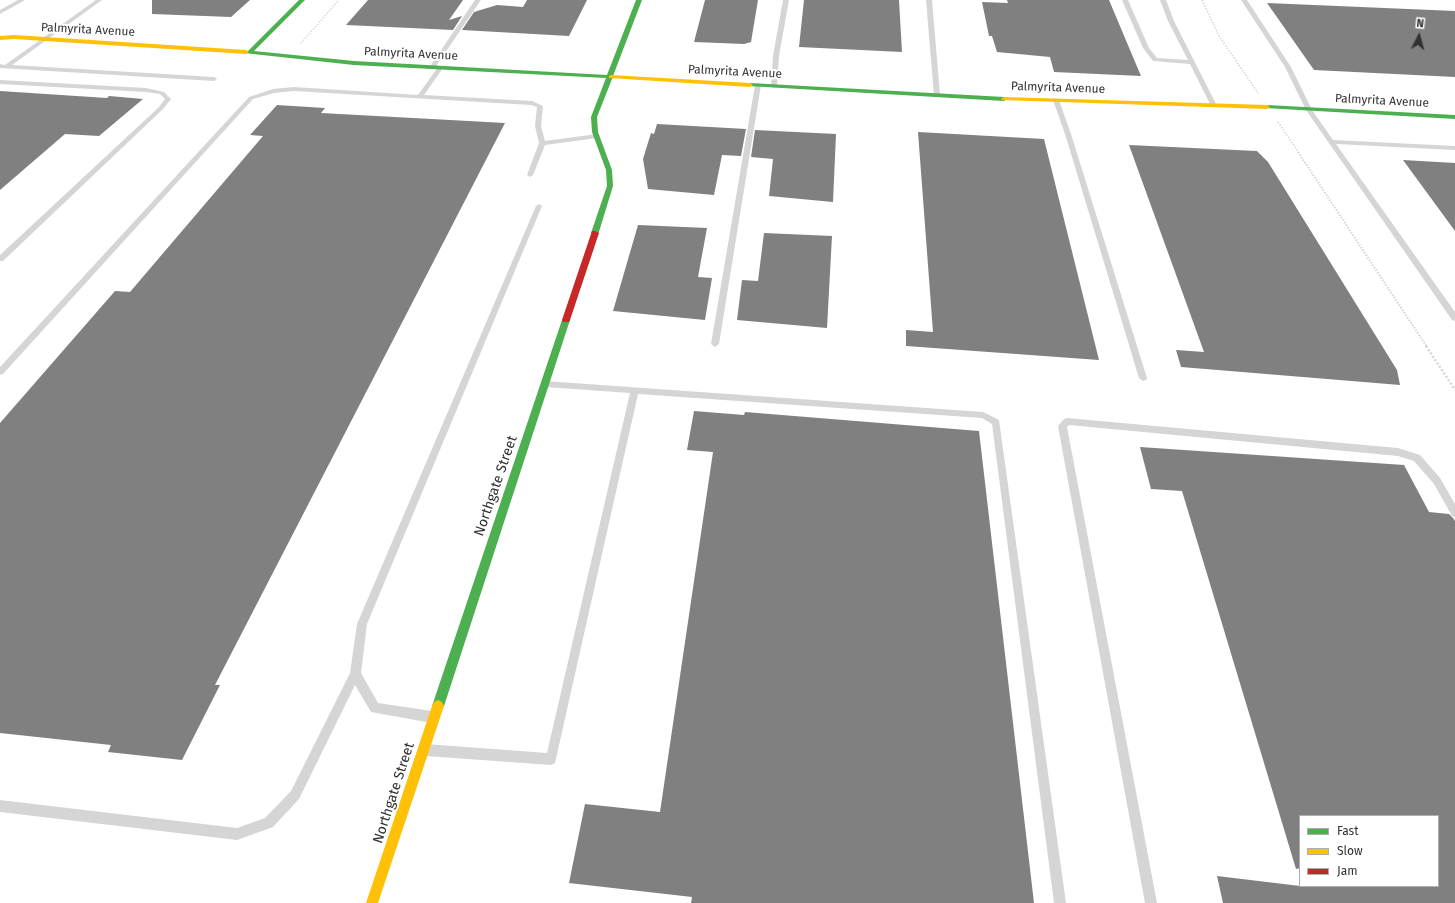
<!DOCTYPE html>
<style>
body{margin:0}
#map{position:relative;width:1455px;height:903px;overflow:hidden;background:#fff;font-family:"Fira Sans",sans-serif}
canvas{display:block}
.legend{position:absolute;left:1299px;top:815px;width:140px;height:72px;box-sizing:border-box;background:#fff;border:1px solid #adadad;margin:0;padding:5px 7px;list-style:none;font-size:12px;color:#313131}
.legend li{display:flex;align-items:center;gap:8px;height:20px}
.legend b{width:20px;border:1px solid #adadad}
.north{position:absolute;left:1399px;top:16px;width:40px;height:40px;-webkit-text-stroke:3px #fff;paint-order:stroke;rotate:6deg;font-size:11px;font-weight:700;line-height:16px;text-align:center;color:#313131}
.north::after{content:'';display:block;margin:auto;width:14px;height:18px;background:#313131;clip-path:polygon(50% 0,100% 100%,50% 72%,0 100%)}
</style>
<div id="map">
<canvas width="1455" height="903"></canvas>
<ul class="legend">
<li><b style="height:5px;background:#4caf50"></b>Fast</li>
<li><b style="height:5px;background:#ffc107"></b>Slow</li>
<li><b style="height:5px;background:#c62828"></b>Jam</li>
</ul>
<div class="north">N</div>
</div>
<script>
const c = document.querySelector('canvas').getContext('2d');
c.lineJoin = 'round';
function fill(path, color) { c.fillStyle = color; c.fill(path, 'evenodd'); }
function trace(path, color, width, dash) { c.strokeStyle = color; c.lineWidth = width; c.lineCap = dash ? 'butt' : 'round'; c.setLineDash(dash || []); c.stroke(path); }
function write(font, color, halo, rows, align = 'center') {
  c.font = font + ' "Fira Sans",sans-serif'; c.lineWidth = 4; c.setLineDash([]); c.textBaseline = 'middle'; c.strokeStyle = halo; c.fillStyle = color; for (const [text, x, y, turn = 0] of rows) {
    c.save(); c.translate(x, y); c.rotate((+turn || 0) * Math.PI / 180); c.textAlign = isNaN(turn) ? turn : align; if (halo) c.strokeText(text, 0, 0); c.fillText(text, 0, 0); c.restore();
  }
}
const building = new Path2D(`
 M152 0H250L231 17 152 14Z
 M368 0H463L449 20 462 16 453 30 346 25Z
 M527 0H587L569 36 462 30 474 12 497 5 523 7Z
 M705 0H758L751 42 744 44 694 42Z
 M804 0H899L902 52 799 47Z
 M1007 0H1109L1141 76 1054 72 1050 57 997 52 992 36H989L982 2 1008 3Z
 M1267 3 1455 11V77L1314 70Z
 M0 91 107 98 109 96 143 99 99 136 65 134 0 190Z
 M277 105 325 108 321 113 505 123 215 685H220L182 760 108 752 111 745 0 733V423L115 291 130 292 263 136 250 135Z
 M657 124 746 129 741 156 722 155 714 195 648 189 643 159 651 133 654 134Z
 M755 130 836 134 833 202 769 196 773 159 751 157Z
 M918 132 1044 139 1099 360 906 346V330L933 332Z
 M1129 145 1257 151 1268 162 1397 370 1400 385 1181 367 1176 350 1204 352Z
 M1403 160 1455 163V231Z
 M638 225 707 228 698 277 712 278 705 320 613 311Z
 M764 233 832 236 827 328 737 320 742 280 758 281Z
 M694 411 744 415 745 412 979 431 1034 903H691L692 897 569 883 585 804 660 812 713 452 687 450Z
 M1140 447 1404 465 1429 512 1449 514 1453 518 1455 521V903H1223L1217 876 1300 886H1438V816H1300V868L1296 869 1182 491 1151 489Z`);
const pathFar2 = new Path2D(`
 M1202 0 1219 36 1258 93
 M301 43 339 0
 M1278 122 1299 153`);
const pathFar1 = new Path2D(`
 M1298 152 1427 347`);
const path = new Path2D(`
 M1426 346 1455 390`);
const lane = new Path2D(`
 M18 0H25L0 14V10Z
 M96 0H102L12 65 214 77 217 79 214 81 0 68V64L5 65Z
 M475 0H481L434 69H430L429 68Z
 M783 0H789L779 56 777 86 774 88 771 86 773 56Z
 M926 0H932L940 95 937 97 934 95Z
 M1122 0H1128L1149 48 1157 58 1188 60 1168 21 1160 0H1166L1174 21 1217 106 1216 107 1211 106 1190 64 1153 61 1143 48Z
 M1241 0H1247L1291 67 1312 110 1333 140 1455 146V150L1336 144 1455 312V321L1452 320 1306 110 1285 67Z
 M440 66 443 68 424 95 532 101 543 106 541 126 545 141 597 134 600 136 597 138 545 145 533 175 530 177 527 175 539 143 535 126 537 107 531 105 294 91 274 93 253 99 3 374 0 375V367L249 97 273 89 294 87 418 95 438 67Z
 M0 80 146 88 164 92 171 99 163 109 3 261H0V255L159 107 165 99 160 94 146 92 0 84Z
 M758 83 761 85 719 344 715 347 711 344 755 85Z
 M1056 98 1059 100 1071 134 1147 378 1146 380 1143 381 1139 378 1065 134 1053 100Z
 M539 204 542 206 367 624 361 673 378 703 432 711 436 713 438 717 436 721 432 723 371 712 355 685 299 799 273 827 237 840 0 812V800L237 828 265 818 291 791 350 673 357 624 536 206Z
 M545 381 983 412 999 420 1066 903H1054L992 424 982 418 638 394 555 763 551 765 426 756 422 754 420 750 422 746 426 744 547 753 630 393 545 387 541 384Z
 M1067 418 1398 448 1420 455 1440 478 1455 504V517L1452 516 1434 484 1414 461 1398 456 1069 425 1067 427 1157 903H1145L1058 426 1064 419Z`);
const fast = new Path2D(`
 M299 0H305L254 51 354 61 607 75 636 0H642L613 76 614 77 612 79 597 117 598 132 612 170 613 186 598 235H595L591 233 607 186 606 170 592 132 591 117 606 78 354 65 244 53V51H248Z
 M750 83 1004 97 1007 99 1004 101 748 86 747 85Z
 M1267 105 1455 115V119L1265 108 1264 107Z
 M566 317 570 320 444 706 442 710 438 712 434 710 432 706 562 320Z`);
const slow = new Path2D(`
 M14 35 246 50 249 52 246 54 14 39 0 40V36Z
 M611 75 750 83 753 85 750 87 609 78V76Z
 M1004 97 1267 105 1270 107 1267 109 1002 100 1001 99Z
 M438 700 442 702 444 706 378 903H366L432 706 434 702Z`);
const jam = new Path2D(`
 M592 231H595L599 233 570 320 569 322H563L562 320Z`);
const farStreetnames = [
 ["Palmyrita Avenue",88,30,3],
 ["Palmyrita Avenue",411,54,3],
 ["Palmyrita Avenue",735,72,3],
 ["Palmyrita Avenue",1058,88,2],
 ["Palmyrita Avenue",1382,101,3]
];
const streetNames = [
 ["Northgate Street",496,486,-71],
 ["Northgate Street",394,793,-72]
];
fill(building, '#808080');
trace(pathFar2, '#d5d5d5', 1.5, [1.5, 1.5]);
trace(pathFar1, '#d5d5d5', 2, [1.5, 1.5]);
trace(path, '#d5d5d5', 2.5, [2, 2]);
fill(lane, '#d5d5d5');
fill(fast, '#4caf50');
fill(slow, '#ffc107');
fill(jam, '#c62828');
write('12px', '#313131', '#fff', farStreetnames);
write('14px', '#313131', '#fff', streetNames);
</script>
